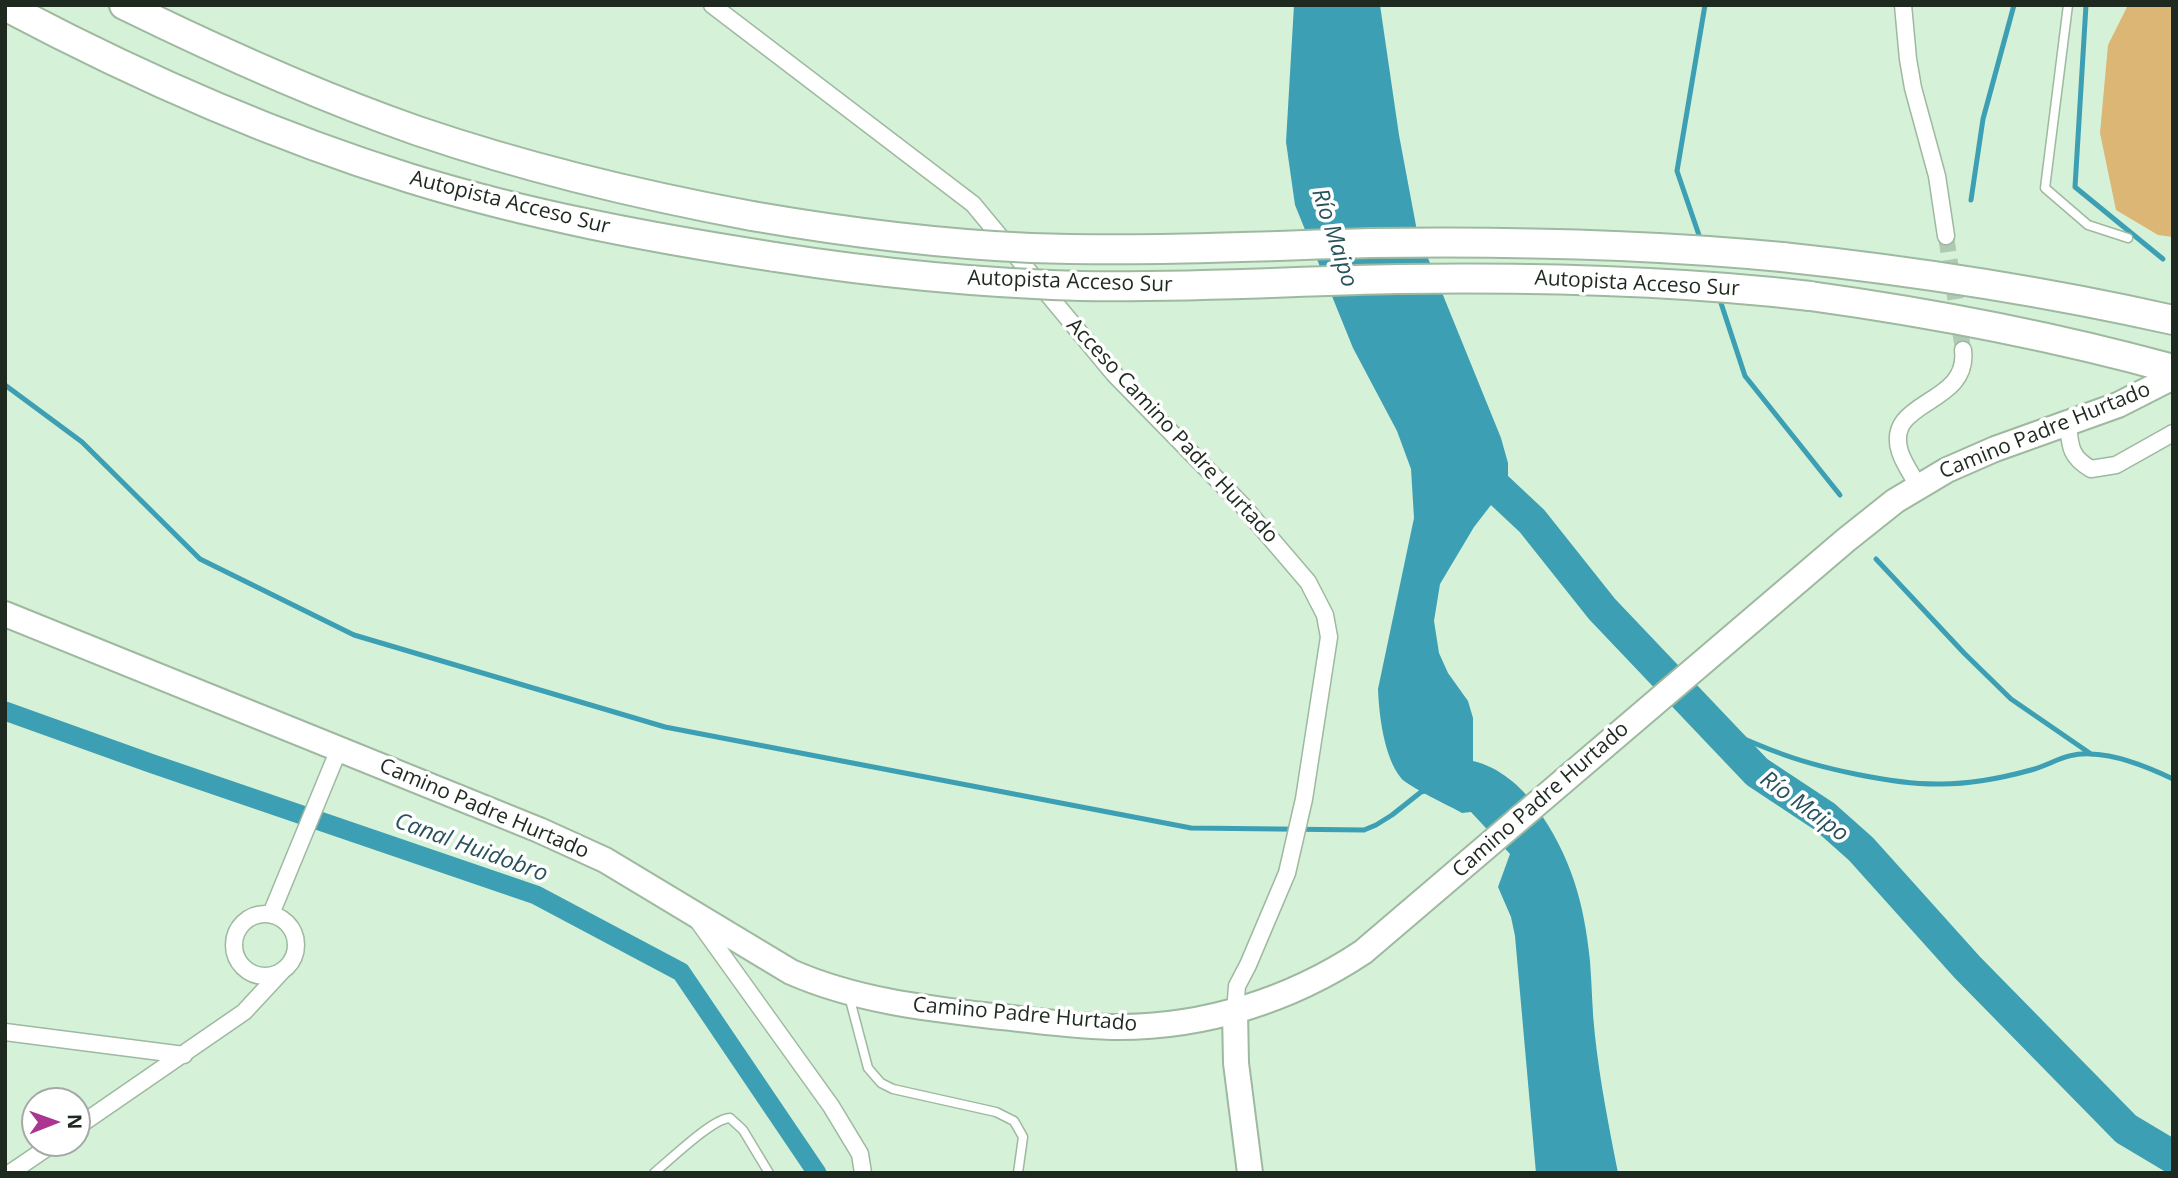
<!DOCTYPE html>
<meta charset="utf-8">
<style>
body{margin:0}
#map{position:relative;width:2178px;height:1178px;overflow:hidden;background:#d5f1d7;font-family:"Open Sans",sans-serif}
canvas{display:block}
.frame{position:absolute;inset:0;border:7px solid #1e291f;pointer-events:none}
.north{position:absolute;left:21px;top:1087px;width:70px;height:70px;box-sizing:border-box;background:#fff;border:2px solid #a5a9a5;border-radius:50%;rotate:89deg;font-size:19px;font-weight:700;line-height:28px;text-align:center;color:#1e291f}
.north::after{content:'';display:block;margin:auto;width:24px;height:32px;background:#ab368f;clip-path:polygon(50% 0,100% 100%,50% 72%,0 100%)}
</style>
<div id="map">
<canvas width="2178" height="1178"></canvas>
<div class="frame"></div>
<div class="north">N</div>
</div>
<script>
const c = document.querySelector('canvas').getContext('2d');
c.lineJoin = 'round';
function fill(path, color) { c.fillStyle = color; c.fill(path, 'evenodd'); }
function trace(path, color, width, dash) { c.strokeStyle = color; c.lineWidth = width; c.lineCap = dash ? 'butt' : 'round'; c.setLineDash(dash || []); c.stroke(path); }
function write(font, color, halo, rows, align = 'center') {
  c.font = font + ' "Open Sans",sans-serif'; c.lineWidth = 7; c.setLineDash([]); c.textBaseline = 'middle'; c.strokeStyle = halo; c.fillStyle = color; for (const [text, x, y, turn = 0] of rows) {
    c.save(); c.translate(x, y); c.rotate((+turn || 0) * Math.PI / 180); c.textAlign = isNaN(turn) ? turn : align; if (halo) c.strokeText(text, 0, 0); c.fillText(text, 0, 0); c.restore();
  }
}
const green = new Path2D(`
 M2128 5H2173V237L2158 235 2116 210 2100 133 2108 45Z`);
const water = new Path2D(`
 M1294 5H1380L1399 135 1417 231 1501 438 1508 463V483L1474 527 1440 584 1434 621 1439 653 1448 673 1468 701 1473 718V761C1499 767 1521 786 1536 807 1571 856 1584 902 1590 961 1592 986 1592 1011 1595 1036 1600 1082 1609 1127 1618 1173H1536L1515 936 1511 917 1498 887 1510 854 1471 812 1462 813C1450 806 1407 786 1401 778 1384 757 1379 715 1378 689L1414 518 1411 469 1397 431 1353 348 1295 205 1286 142Z`);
const stream = new Path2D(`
 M2086 5 2075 187 2163 259
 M1971 200 1983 119 2014 5
 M1701 241 1677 171 1705 5
 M1719 297 1745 376 1840 495
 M5 385 82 442 200 559 354 635 665 727 1191 828 1364 830 1376 825 1392 815 1421 792 1429 790
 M1876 559 1964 653 2011 699 2091 754
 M1710 724C1731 733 1752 743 1774 751 1817 768 1895 785 1941 784 1971 784 2002 778 2031 770 2053 764 2066 752 2092 754 2119 755 2148 767 2173 779`);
const canal = new Path2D(`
 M5 711 150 763 536 895 681 972 817 1173`);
const river = new Path2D(`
 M1468 461 1532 521 1602 609 1757 772 1825 817 1861 849 1967 967 2126 1129 2173 1157`);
const streetTunnel = new Path2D(`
 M1946 236 1963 350`);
const lane = new Path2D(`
 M2068 5 2045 188 2088 225 2128 238
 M849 996 868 1068 881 1083 893 1089 996 1112 1014 1121 1023 1137 1018 1173
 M654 1173C670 1160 713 1118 730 1118L743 1130 769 1173`);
const street = new Path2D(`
 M712 5 973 204 1114 374 1243 506 1308 582 1325 615 1329 637 1304 799 1287 873 1248 965 1237 986 1235 1012
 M1903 5 1908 59 1913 88 1937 176 1946 236
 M2068 424C2070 446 2070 457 2091 469L2116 465 2173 433
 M1918 486C1912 475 1904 464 1900 452 1883 399 1970 406 1963 350
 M271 914 339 749
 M234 945a31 31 0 1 1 62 0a31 31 0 1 1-62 0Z
 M698 921 831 1106 860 1154 863 1173
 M5 1032 184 1055
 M77 1127 244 1012 283 970
 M10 1173 54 1143`);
const primary = new Path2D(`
 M5 614 539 830 605 860 791 972C855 1000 923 1008 992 1016 1034 1020 1076 1027 1119 1027 1205 1027 1291 1000 1363 952L1846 540 1895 501 1947 470 1995 449 2118 405 2173 377
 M1235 1012 1236 1063 1250 1173`);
const highway = new Path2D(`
 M124 5C220 52 317 96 418 131 527 168 639 195 752 216
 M5 6C135 75 268 134 409 178 528 215 652 238 775 257
 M1782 257C1914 271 2044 291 2173 320
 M1810 296C1933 313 2053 336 2173 369`);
const highwayBridge = new Path2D(`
 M752 216C845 232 937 244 1031 248 1144 252 1257 246 1370 243 1508 241 1645 244 1782 257
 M775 257C877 273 978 283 1081 286 1187 288 1292 281 1398 279 1536 277 1673 280 1810 296`);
const streetNames = [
 ["Autopista Acceso Sur",510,203,14],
 ["Autopista Acceso Sur",1070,282,2],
 ["Autopista Acceso Sur",1637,284,3],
 ["Acceso Camino Padre Hurtado",1172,431,47],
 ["Camino Padre Hurtado",2045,431,-22],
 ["Camino Padre Hurtado",1541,800,-41],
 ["Camino Padre Hurtado",484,809,23],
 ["Camino Padre Hurtado",1025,1015,5]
];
const waterNames = [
 ["Río Maipo",1334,238,72],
 ["Río Maipo",1804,807,36],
 ["Canal Huidobro",471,848,20]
];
fill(green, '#dcb675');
fill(water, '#3d9fb4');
trace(stream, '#3d9fb4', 5);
trace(canal, '#3d9fb4', 19);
trace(river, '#3d9fb4', 33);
trace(streetTunnel, '#b0c9b2', 16, [16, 8]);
trace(lane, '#9eb9a0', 11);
trace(street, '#9eb9a0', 19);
trace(primary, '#9eb9a0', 28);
trace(highway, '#9eb9a0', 32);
trace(lane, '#fff', 8);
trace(street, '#fff', 16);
trace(primary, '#fff', 24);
trace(highway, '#fff', 28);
trace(highwayBridge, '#9eb9a0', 32, []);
trace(highwayBridge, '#fff', 28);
write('21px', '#1e291f', '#fff', streetNames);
write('italic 23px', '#28525c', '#fff', waterNames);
</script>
